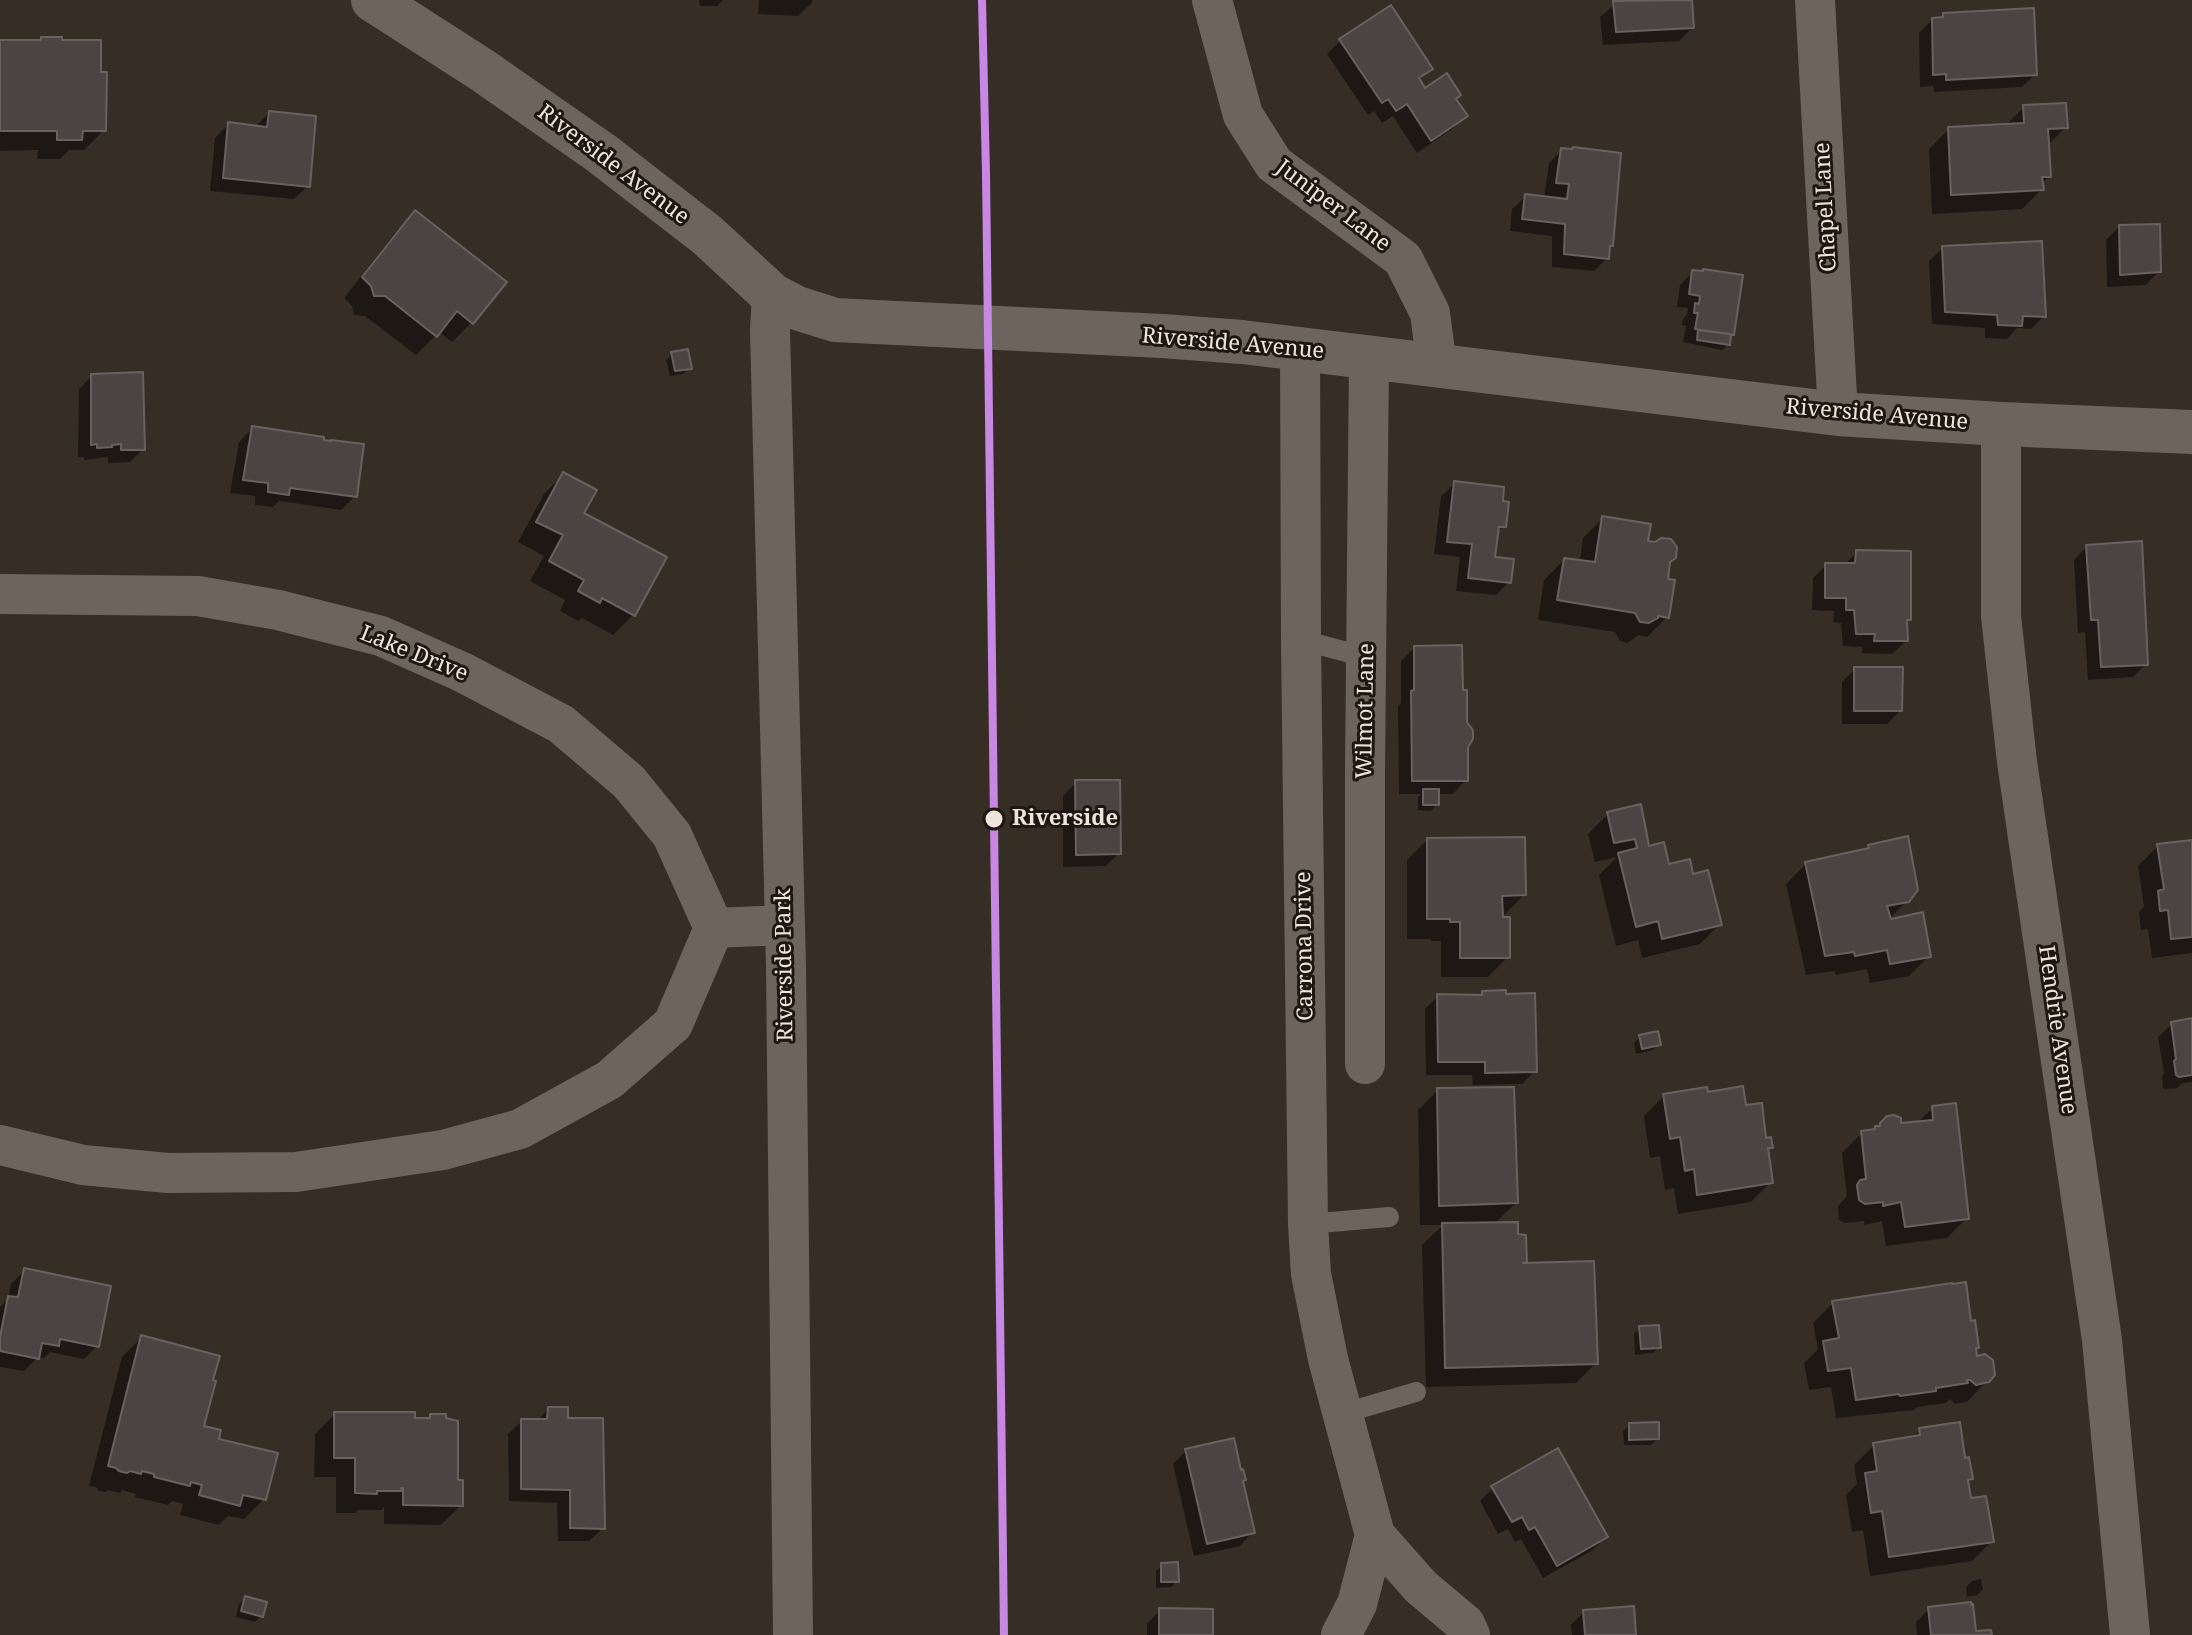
<!DOCTYPE html>
<style>
body{margin:0}
canvas{display:block;background:#362d25}
</style>
<canvas width="2192" height="1635"></canvas>
<script>
const c = document.querySelector('canvas').getContext('2d');
c.lineJoin = 'round';
function fill(path, color) { c.fillStyle = color; c.fill(path, 'evenodd'); }
function trace(path, color, width, dash) { c.strokeStyle = color; c.lineWidth = width; c.lineCap = dash ? 'butt' : 'round'; c.setLineDash(dash || []); c.stroke(path); }
function write(font, color, halo, rows, align = 'center') {
  c.font = font + ' "Noto Serif",serif'; c.lineWidth = 6; c.setLineDash([]); c.textBaseline = 'middle'; c.strokeStyle = halo; c.fillStyle = color; for (const [text, x, y, turn = 0] of rows) {
    c.save(); c.translate(x, y); c.rotate((+turn || 0) * Math.PI / 180); c.textAlign = isNaN(turn) ? turn : align; if (halo) c.strokeText(text, 0, 0); c.fillText(text, 0, 0); c.restore();
  }
}
const shadow = new Path2D(`
 M699 0H723L717 6H700Z
 M759 0H812V3L798 16 758 14Z
 M1616 0H1690L1692 28 1679 41 1603 45 1600 17 1616 3Z
 M1944 15 2035 74 2022 87 1934 92 1933 86 1920 87 1919 33 1932 20 1940 19Z
 M41 39 104 130 84 150H69L60 159H37L38 150 0 151V43L38 42Z
 M1340 41 1431 69 1418 81 1424 90 1454 100 1465 116 1452 129 1417 153 1393 116 1382 123 1374 111 1368 115 1327 54Z
 M2024 107 2066 127 2047 146 2049 176 2041 184 2042 189 2022 209 1932 214 1929 149 1949 129 2005 126Z
 M269 113 308 186 294 199 210 191 215 138 228 125 256 126Z
 M1562 150 1608 248 1607 258 1594 271 1552 267V236L1510 231 1512 209 1526 196 1544 198 1549 163Z
 M416 212 472 322 452 342 439 332 416 355 365 316 354 315 352 306 344 298 396 232Z
 M2119 227 2159 271 2146 285 2107 287 2106 240Z
 M1943 248 2044 316 2031 329 2017 328 2007 339 1985 338V328L1932 324 1929 261Z
 M1693 272 1732 334 1729 337 1728 344 1722 350 1683 342 1686 326 1682 325 1683 319 1687 314 1688 308 1677 307 1680 285Z
 M672 354 689 368 683 374 670 376 666 360Z
 M92 376 143 449 130 462 108 463V457L84 460V457H78L79 389Z
 M252 429 355 496 341 510 279 501 273 507 255 505V496L230 493 239 442Z
 M564 474 633 615 613 635 582 618 578 621 560 611 565 600 530 581 544 556 518 542 544 494Z
 M1455 483 1504 526 1496 534 1493 559 1509 582 1496 595 1456 591 1460 557 1434 554 1441 496Z
 M1603 518 1646 543 1668 563 1667 617 1647 637 1638 635 1628 643 1620 641 1615 632 1538 620 1544 580 1564 560 1580 562 1583 538Z
 M2087 546 2146 664 2133 677 2088 680 2085 632 2078 633 2074 560Z
 M1857 552 1909 619 1905 623 1906 641 1892 654 1862 653V647L1843 646 1841 623 1833 622 1834 611 1812 610 1813 578 1826 565H1844Z
 M1414 648 1461 692 1466 746V780L1453 794H1437V804L1431 811 1418 810V797L1421 794H1399L1398 706 1401 703V661Z
 M1855 669 1900 711 1887 724H1842V682Z
 M1076 782 1119 853 1106 866 1063 867V796Z
 M1608 814 1668 866 1691 877 1720 924 1700 944 1642 958 1638 940 1616 946 1599 875 1617 857 1595 862 1588 834Z
 M1427 840 1524 895 1504 915H1501L1508 957 1488 977H1441V941H1431V939H1407V860Z
 M2192 842V953L2152 958 2148 929 2141 930 2139 912 2144 907 2138 866 2158 846Z
 M1869 847 1908 900 1886 922 1929 956 1909 976 1870 983 1867 969 1836 975 1834 971 1806 975 1786 884 1806 864 1865 851Z
 M1483 993 1535 1071 1522 1084 1473 1085V1088L1472 1075H1426L1425 1009 1438 996 1479 997Z
 M2192 1020V1082L2182 1083 2177 1088 2165 1089 2163 1088 2162 1076 2164 1074 2158 1037 2172 1024Z
 M1640 1037 1659 1044 1653 1050 1636 1054 1634 1043Z
 M1438 1090 1516 1203 1494 1224 1524 1236 1525 1265 1596 1363 1576 1383 1426 1387 1422 1245 1443 1225H1420L1418 1110Z
 M1706 1094 1744 1108 1771 1147 1767 1151 1771 1182 1751 1202 1678 1214 1674 1188 1665 1190 1660 1156 1650 1158 1644 1116 1664 1096Z
 M1933 1108 1967 1218 1947 1238 1886 1246 1882 1221 1864 1225V1221L1845 1223 1839 1220 1838 1206 1847 1196 1842 1153 1862 1133 1872 1132 1887 1118 1900 1125 1917 1123Z
 M25 1270 97 1346 84 1359 50 1352 44 1358 38 1357 24 1371 0 1367V1307L8 1299 11 1284Z
 M1833 1303 1974 1350 1987 1381 1967 1402 1955 1404 1950 1399 1946 1403 1917 1407 1914 1410 1836 1418 1831 1387 1809 1390 1804 1363 1818 1349 1813 1323Z
 M1640 1328 1659 1347 1653 1353 1635 1355 1634 1334Z
 M142 1337 202 1427 217 1440 264 1499 244 1519 228 1516 218 1525 180 1515 183 1504 172 1501 168 1505 135 1497 136 1494 122 1490 120 1493 108 1490 105 1492 99 1491 96 1487 89 1486 122 1357Z
 M548 1409 566 1420 603 1528 589 1541H558L557 1503 509 1501 508 1434 522 1421H537Z
 M335 1414 413 1420H427L431 1416 456 1482 461 1505 441 1525 384 1524V1507L381 1510H358L355 1513H336V1477H314L315 1434Z
 M1630 1425 1657 1439 1651 1445H1624L1623 1431Z
 M1920 1430 1963 1460 1971 1478 1966 1482 1969 1501 1992 1541 1972 1561 1870 1576 1863 1530 1852 1532 1846 1495 1857 1484 1854 1465 1874 1445 1912 1439Z
 M1186 1451 1241 1482 1253 1532 1240 1546 1194 1556 1173 1464Z
 M1493 1488 1606 1537 1593 1550 1543 1578 1521 1539 1515 1542 1508 1529 1498 1534 1480 1501Z
 M1162 1565 1177 1581 1171 1587 1156 1588V1571Z
 M1981 1579 1983 1589 1977 1595 1967 1597 1966 1587 1972 1581Z
 M245 1598 261 1616 255 1622 236 1617 239 1604Z
 M1929 1609 1974 1634 1990 1635H1917L1916 1622Z
 M1160 1610 1211 1635H1147V1624Z
 M1584 1612 1634 1635H1572L1571 1625Z`);
const building = new Path2D(`
 M1692 0 1694 28 1616 32 1613 1Z
 M1391 5 1433 69 1419 78 1425 88 1447 73 1461 95 1456 99 1468 116 1431 141 1407 104 1396 111 1388 99 1382 103 1339 39Z
 M2034 8 2037 75 1946 80V74L1933 75 1932 18 1943 17V13Z
 M41 37H62V40H101V72H107L106 131H83L82 140H57V131H0V40H41Z
 M2066 103 2068 128 2048 129 2051 177H2042L2044 190 1951 195 1948 127 2024 123 2023 105Z
 M269 111 316 116 310 187 223 178 228 122 267 127Z
 M1573 147 1621 153 1613 246H1610L1609 259 1564 254 1565 224 1522 219 1525 194 1567 199 1569 184 1556 183 1561 148 1572 149Z
 M415 210 507 282 473 324 457 311 437 337 385 296H374L371 286 362 277Z
 M2160 224 2161 272 2120 275 2119 225Z
 M2042 241 2046 317 2023 316 2022 326 1998 325 1997 315 1945 312 1942 246Z
 M1703 269 1743 275 1734 335 1695 329 1698 313H1694L1695 303 1699 304 1700 296 1689 294 1692 270 1703 271Z
 M1698 330 1731 334 1730 345 1697 340Z
 M688 349 692 369 675 371 671 352Z
 M143 372 145 450H121V444L112 445V447L97 448V444L91 445V374Z
 M252 426 324 437V440L331 441V440L364 444 357 497 290 488 289 495 268 492V483L243 480Z
 M563 472 597 490 584 513 667 557 635 616 602 598 600 603 578 591 584 580 549 561 563 535 536 522Z
 M1454 481 1504 487 1503 501 1509 502 1506 527H1499L1495 557 1514 559 1511 583 1468 578 1472 544 1447 542Z
 M1602 516 1651 524 1648 541 1655 542 1661 538 1671 539 1677 547 1676 558 1670 562 1668 579 1675 580 1669 618 1658 616V618L1649 623 1640 622 1635 613 1557 600 1564 558 1595 562Z
 M2142 541 2148 665 2101 667 2098 620H2091L2086 545Z
 M1856 550 1911 551V620H1907L1908 641H1874L1875 634H1856L1854 610H1846V598H1825V563H1855Z
 M1462 645 1463 690H1467V722L1473 730V739L1468 747V781H1412L1411 691 1414 690V646Z
 M1854 667H1903L1902 711H1854Z
 M1075 780H1120L1121 854 1076 855Z
 M1423 789H1439V805H1423Z
 M1641 804 1649 846 1664 842 1669 864 1690 859 1693 874 1708 870 1722 925 1662 939 1658 921 1636 927 1618 853 1637 848 1635 839 1614 843 1607 812Z
 M1908 836 1918 890 1909 902 1887 906 1891 919 1923 912 1931 957 1890 964 1887 950 1855 956 1854 952 1825 956 1805 862 1869 848 1868 845Z
 M1525 837 1526 895 1502 896 1503 917H1510V958H1460V922H1450V919H1427V838Z
 M2192 840V937L2171 939 2168 910 2160 911 2158 891 2164 889 2157 844Z
 M1506 990V994L1535 993 1537 1072 1485 1073V1062H1438L1437 994 1482 995V991Z
 M2192 1018V1075L2179 1077 2176 1075 2174 1061 2176 1059 2171 1022Z
 M1658 1031 1661 1045 1642 1049 1639 1035Z
 M1743 1086 1746 1105 1762 1103 1766 1138 1771 1137 1773 1148H1768L1773 1183 1697 1195 1694 1169 1685 1171 1680 1137 1670 1139 1663 1094 1707 1087 1708 1092Z
 M1514 1087 1518 1203 1439 1206 1437 1088Z
 M1956 1103 1969 1219 1905 1227 1901 1202 1883 1206V1202L1865 1204 1859 1200 1857 1185 1860 1180 1866 1179 1861 1131 1875 1129V1126H1880V1123L1887 1116 1894 1115 1901 1118V1123L1933 1120 1932 1106Z
 M1518 1222V1234L1526 1235 1527 1262 1523 1263 1594 1261 1598 1364 1445 1368 1442 1223Z
 M24 1268 111 1286 99 1347 60 1339 59 1346 42 1343 39 1359 0 1351V1337L8 1296 18 1297Z
 M1966 1282 1971 1321 1975 1320 1979 1348H1976L1977 1356 1985 1354 1993 1360 1995 1375 1989 1382 1976 1385 1970 1380H1967L1968 1383 1936 1388V1391L1900 1396 1899 1394 1856 1400 1851 1368 1828 1371 1823 1341 1839 1338 1832 1301 1952 1283V1284Z
 M1659 1325 1661 1348 1641 1349 1639 1326Z
 M141 1335 220 1356 213 1380 216 1381 204 1426 221 1430 219 1439 278 1453 266 1500 243 1495 240 1506 199 1495 202 1485 191 1482 190 1486 154 1477V1474L142 1471 141 1474 130 1471 127 1473 119 1471 116 1468 108 1466Z
 M548 1407H568V1418H603L605 1529 570 1528V1490L521 1489V1419H547Z
 M334 1412H415V1418H430V1414H446V1418L458 1421V1480H463V1506L403 1505V1488H401L403 1491H377V1494L355 1493V1458H334Z
 M1659 1422V1439L1629 1440V1423Z
 M1960 1422 1965 1458 1969 1457 1973 1479 1968 1480 1971 1498 1986 1496 1994 1542 1889 1557 1882 1511 1871 1513 1865 1473 1877 1471 1873 1443 1920 1435 1919 1428Z
 M1234 1438 1241 1470 1243 1469 1246 1480 1243 1481 1255 1533 1207 1544 1185 1449Z
 M1558 1448 1608 1537 1557 1566 1535 1527 1529 1530 1522 1517 1512 1522 1491 1486Z
 M1178 1562 1179 1582H1161V1563Z
 M245 1596 267 1602 263 1617 241 1611Z
 M1971 1602V1605L1973 1604 1976 1631 1991 1630 1992 1635H1931L1928 1607Z
 M1634 1606 1636 1635H1585L1583 1610Z
 M1159 1608 1213 1609V1635H1159Z`);
const service = new Path2D(`
 M1301 640 1366 657
 M1308 1224 1389 1217
 M1341 1414 1416 1392`);
const minor = new Path2D(`
 M1212 0 1243 115 1274 164 1403 259 1430 313 1437 367
 M1815 0 1838 414
 M772 295 770 330 786 966 793 1635
 M1300 349 1301 640 1308 1224 1311 1274 1328 1359 1375 1535 1421 1587 1465 1624 1470 1635
 M2001 424V616L2017 762 2102 1340 2130 1635
 M0 594 198 596 278 610 381 636 462 672 561 724 629 782 672 835 714 928
 M1365 1064V770L1369 358
 M0 1145 83 1165 168 1173 296 1172 443 1150 520 1129 609 1080 673 1024 714 928 785 925
 M1341 1635 1357 1604 1375 1535`);
const tertiary = new Path2D(`
 M373 0 482 70 601 153 707 235 772 295 797 308 835 320 1162 336 1242 342 1838 414 2001 424 2192 432`);
const rail1 = new Path2D(`
 M982 0 986 173 1004 1635`);
const markers = [
 [994,819,10,"#efe4db"]
];
const streetNames = [
 ["Riverside Avenue",613,165,37],
 ["Juniper Lane",1333,206,37],
 ["Chapel Lane",1826,207,-93],
 ["Riverside Avenue",1233,344,5],
 ["Riverside Avenue",1877,415,5],
 ["Lake Drive",414,654,22],
 ["Wilmot Lane",1366,711,-89],
 ["Carrona Drive",1305,946,-91],
 ["Riverside Park",785,965,-91],
 ["Hendrie Avenue",2057,1030,82]
];
const stopNames = [
 ["Riverside",1012,819]
];
fill(shadow, '#0007');
fill(building, '#4c4443');
trace(building, '#696160', 2);
trace(service, '#6d645d', 20);
trace(minor, '#6d645d', 40);
trace(tertiary, '#6d645d', 44);
trace(rail1, '#c787e3', 8);
for (const [x, y, r, color] of markers) { const dot = new Path2D(); dot.arc(x, y, r, 0, 2 * Math.PI); c.fillStyle = color; c.fill(dot); trace(dot, '#1e1710', 3); }
write('22px', '#efe4db', '#1e1710', streetNames);
write('bold 22px', '#efe4db', '#1e1710', stopNames, 'left');
</script>
